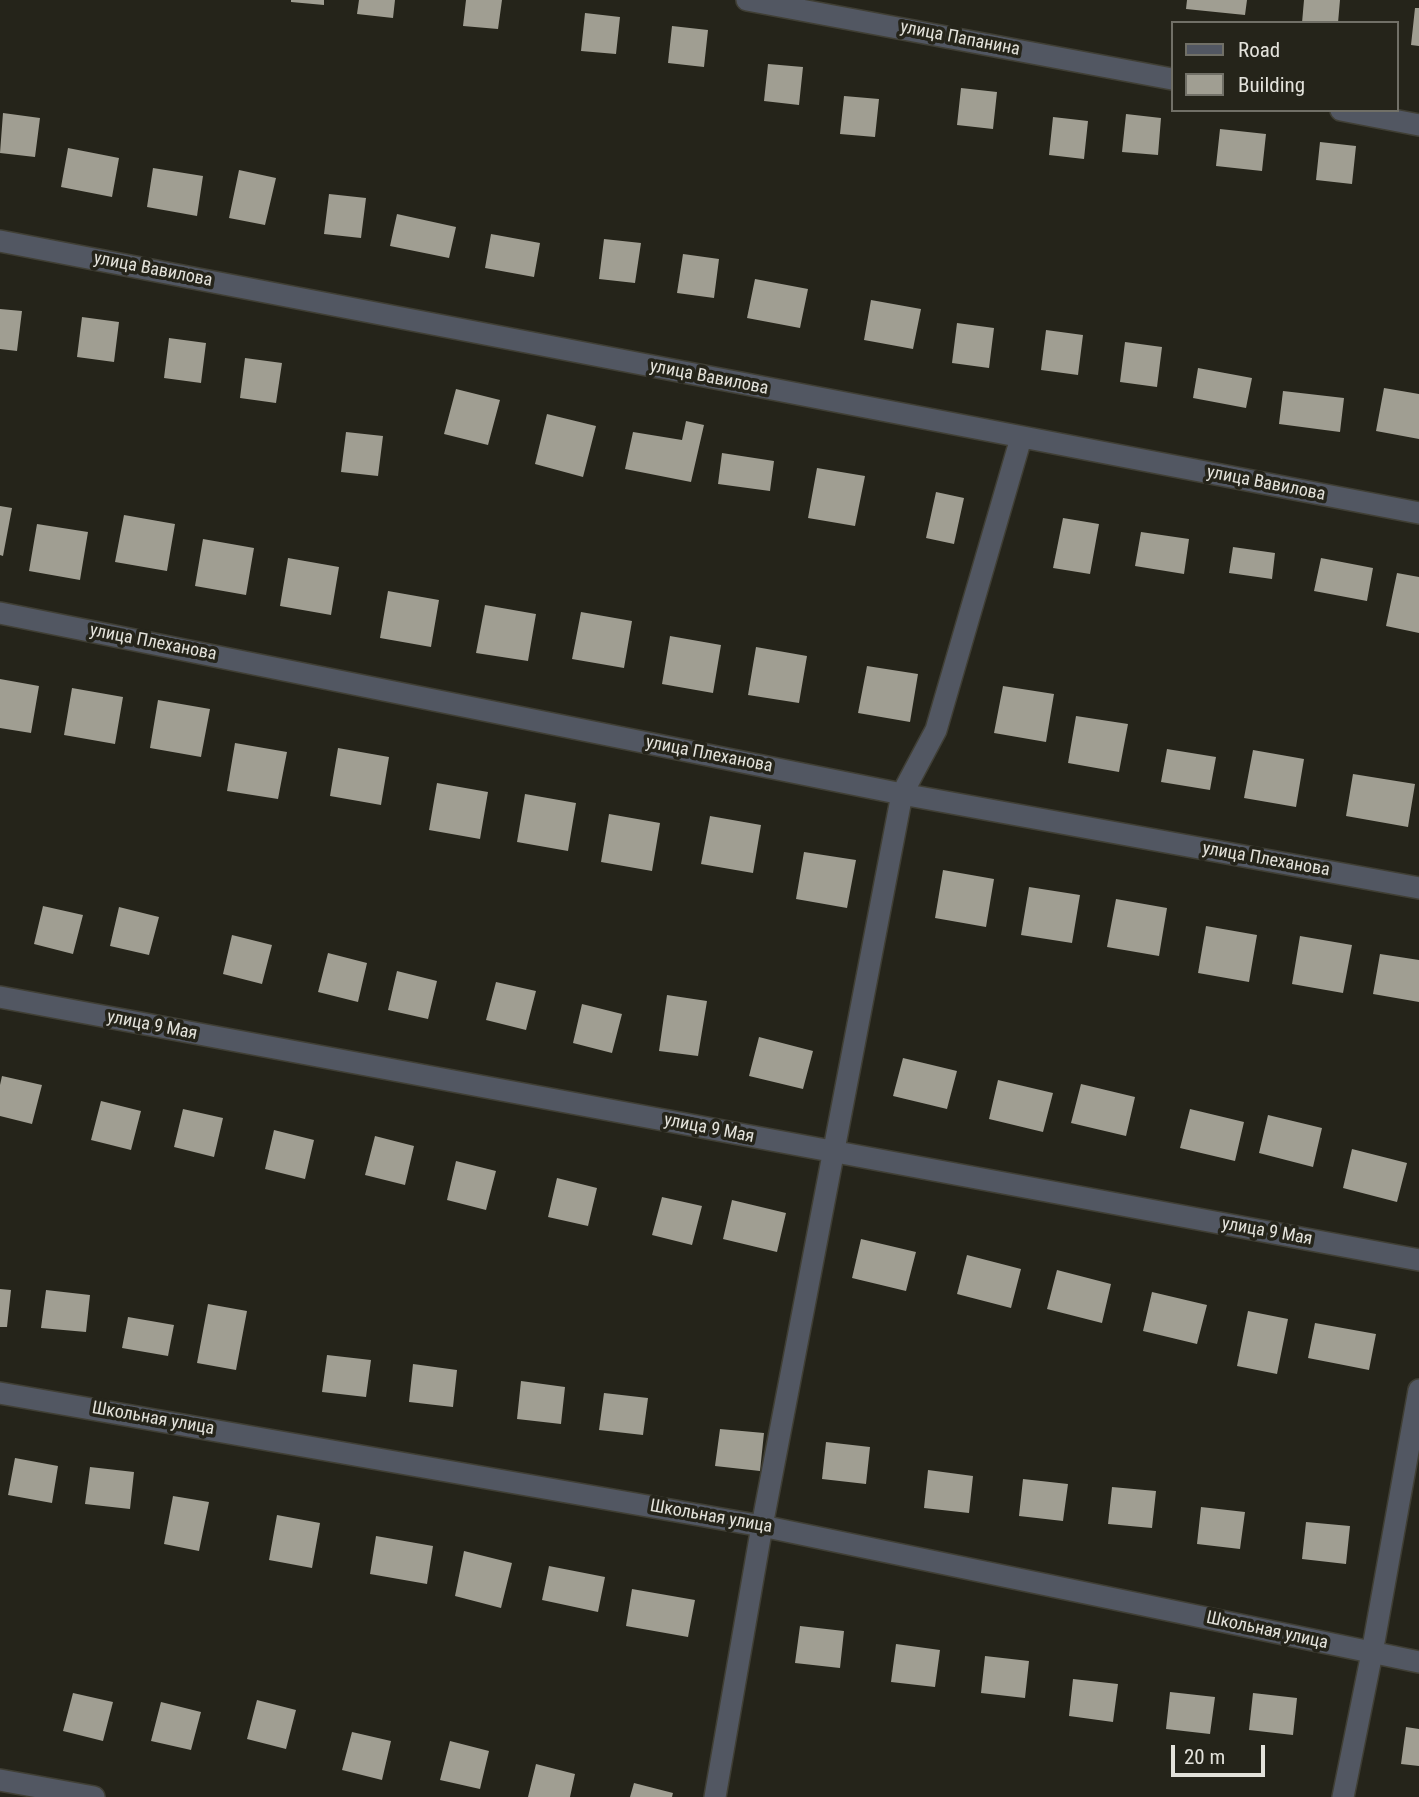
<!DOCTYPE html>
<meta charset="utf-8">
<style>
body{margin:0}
#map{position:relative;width:1419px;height:1797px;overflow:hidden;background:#25241a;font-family:"Roboto Condensed",sans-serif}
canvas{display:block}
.legend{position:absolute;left:1171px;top:21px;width:228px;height:91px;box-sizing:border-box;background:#25241a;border:2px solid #717067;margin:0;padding:9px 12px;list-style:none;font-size:21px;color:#e3e2db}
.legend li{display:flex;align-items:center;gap:14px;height:35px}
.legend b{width:35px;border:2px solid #717067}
.scale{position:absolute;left:1171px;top:1745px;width:94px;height:32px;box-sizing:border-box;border:4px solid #e3e2db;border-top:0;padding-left:9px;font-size:21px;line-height:24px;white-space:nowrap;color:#e3e2db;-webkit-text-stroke:5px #25241a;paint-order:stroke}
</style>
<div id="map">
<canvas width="1419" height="1797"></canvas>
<ul class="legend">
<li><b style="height:9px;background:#525762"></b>Road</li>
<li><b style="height:19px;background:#a09e92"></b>Building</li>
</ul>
<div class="scale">20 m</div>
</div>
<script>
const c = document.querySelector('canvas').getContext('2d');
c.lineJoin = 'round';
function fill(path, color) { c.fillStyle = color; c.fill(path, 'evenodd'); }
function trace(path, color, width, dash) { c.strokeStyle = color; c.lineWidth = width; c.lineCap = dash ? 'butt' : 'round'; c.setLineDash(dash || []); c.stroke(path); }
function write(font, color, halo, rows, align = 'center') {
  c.font = font + ' "Roboto Condensed",sans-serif'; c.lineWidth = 7; c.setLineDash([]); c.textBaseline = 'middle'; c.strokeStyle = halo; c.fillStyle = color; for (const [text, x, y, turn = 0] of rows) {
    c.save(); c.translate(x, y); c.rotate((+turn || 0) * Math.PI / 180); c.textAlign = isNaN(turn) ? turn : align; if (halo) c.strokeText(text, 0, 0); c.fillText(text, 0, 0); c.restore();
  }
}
const building = new Path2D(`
 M291 0H324V5L291 2Z
 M359 0H395L393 18 357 14Z
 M466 0H502L498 29 463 26Z
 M1187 0H1247L1245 15 1186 9Z
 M1304 0H1340L1338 23H1302Z
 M1415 8H1419V46L1411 45Z
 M585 13 620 17 616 54 581 51Z
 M672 26 708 30 704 67 668 63Z
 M768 64 803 67 799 105 764 101Z
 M961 88 997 92 993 129 957 125Z
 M844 96 879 99 875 137 840 134Z
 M3 113 40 118 35 157 0 153Z
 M1126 114 1161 118 1158 155 1122 152Z
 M1053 117 1088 121 1084 159 1049 155Z
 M1220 129 1266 134 1262 171 1216 166Z
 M1320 142 1356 146 1352 184 1316 180Z
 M68 148 119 158 112 197 61 187Z
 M153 168 203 176 197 216 147 207Z
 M239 170 276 178 265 225 229 218Z
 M329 194 366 198 361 238 324 234Z
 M397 214 456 227 449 258 390 246Z
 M491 234 540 243 534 277 485 268Z
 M604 239 641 243 635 283 599 279Z
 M683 254 719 259 714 298 677 293Z
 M755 279 808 289 800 328 747 318Z
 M871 300 921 309 913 349 864 340Z
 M0 309 22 311 17 351 0 349Z
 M82 317 119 322 114 362 77 357Z
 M957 323 994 328 989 368 952 363Z
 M1046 330 1083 335 1078 375 1041 370Z
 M169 338 206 343 201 383 164 378Z
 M1125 342 1162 347 1157 387 1120 382Z
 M245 358 282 363 276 403 240 398Z
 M1198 368 1252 378 1246 408 1193 398Z
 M1384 388 1419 394V439L1376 431Z
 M456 389 500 400 488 445 444 434Z
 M1283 391 1344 398 1340 432 1279 424Z
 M547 414 596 426 583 477 535 464Z
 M686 421 704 425 691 482 625 469 633 432 682 440Z
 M346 432 383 436 378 476 341 472Z
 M722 453 774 461 770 491 718 484Z
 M817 468 865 476 855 526 808 518Z
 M936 492 964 498 954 544 926 538Z
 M0 506 12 508 3 556 0 555Z
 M124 515 175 524 167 571 115 562Z
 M1063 518 1099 524 1090 574 1053 568Z
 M37 524 88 532 80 580 29 571Z
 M1141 532 1189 539 1184 574 1135 566Z
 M203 539 254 548 246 595 195 586Z
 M1233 547 1275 553 1272 579 1229 573Z
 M288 558 339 567 331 615 280 606Z
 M1321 558 1373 568 1367 601 1314 591Z
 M1397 573 1419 577V633L1386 626Z
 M388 591 439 600 431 647 380 638Z
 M485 605 536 614 528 661 476 653Z
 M581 612 632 621 624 668 572 659Z
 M670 636 721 645 713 693 662 684Z
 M756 647 807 656 799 703 748 695Z
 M867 666 918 674 910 722 858 713Z
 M0 679 39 686 31 733 0 728Z
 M1003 686 1054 694 1046 742 994 733Z
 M72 688 123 697 115 744 64 735Z
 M158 700 210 709 201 757 150 748Z
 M1076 716 1128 724 1119 772 1068 763Z
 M235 743 287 752 278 799 227 791Z
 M338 748 389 757 381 805 330 796Z
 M1167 749 1216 757 1210 790 1161 782Z
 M1253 750 1304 759 1296 807 1244 798Z
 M1353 774 1415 784 1408 827 1346 816Z
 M437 783 488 792 480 839 429 830Z
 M525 794 576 803 568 851 517 842Z
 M609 814 660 823 652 871 601 862Z
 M710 816 761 825 753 873 701 864Z
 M804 852 856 860 847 908 796 899Z
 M943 870 994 879 986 927 935 918Z
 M1029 887 1080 895 1072 943 1021 935Z
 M1116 899 1167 908 1159 956 1107 947Z
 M43 906 83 915 73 954 34 944Z
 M119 907 159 917 149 955 110 946Z
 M1206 926 1257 935 1249 982 1198 973Z
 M232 935 272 945 262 984 223 974Z
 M1300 936 1352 945 1343 993 1292 984Z
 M328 953 367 963 358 1002 318 992Z
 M1380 954 1419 960V1002L1373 994Z
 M397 971 437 981 428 1019 388 1010Z
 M496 982 536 991 526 1030 486 1020Z
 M667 995 707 1001 698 1056 659 1051Z
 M582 1004 622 1014 612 1053 573 1043Z
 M759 1037 813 1051 803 1089 749 1076Z
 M903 1058 957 1071 947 1109 893 1096Z
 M2 1076 42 1085 32 1124 0 1116V1085Z
 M998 1080 1053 1093 1043 1132 989 1119Z
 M1081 1084 1135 1097 1126 1136 1071 1123Z
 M101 1101 141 1111 131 1150 91 1140Z
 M183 1109 223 1118 214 1157 174 1147Z
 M1190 1109 1244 1122 1235 1161 1180 1148Z
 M1268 1115 1322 1128 1313 1167 1259 1153Z
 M274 1130 314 1140 305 1179 265 1169Z
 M375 1136 414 1146 405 1185 365 1175Z
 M1352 1149 1407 1163 1397 1202 1343 1188Z
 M456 1161 496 1171 486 1210 447 1200Z
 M557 1178 597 1188 588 1226 548 1217Z
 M662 1197 702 1206 692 1245 652 1235Z
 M732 1200 786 1213 777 1252 723 1239Z
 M861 1239 916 1252 906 1291 852 1278Z
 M967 1255 1021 1269 1011 1308 957 1294Z
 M1057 1270 1111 1284 1102 1323 1047 1309Z
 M0 1289 11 1290 7 1327H0Z
 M46 1290 90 1295 86 1332 41 1328Z
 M1152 1292 1207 1305 1197 1344 1143 1331Z
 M208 1304 247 1311 236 1370 197 1363Z
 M1248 1311 1288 1319 1277 1374 1237 1366Z
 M128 1317 174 1325 168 1356 122 1348Z
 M1315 1323 1376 1334 1369 1370 1308 1358Z
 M327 1355 371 1360 366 1397 322 1392Z
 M413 1364 457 1370 453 1407 409 1402Z
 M521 1381 565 1387 561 1424 517 1419Z
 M604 1393 648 1398 643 1435 599 1430Z
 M720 1429 764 1433 760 1471 715 1466Z
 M826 1442 870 1447 866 1484 822 1479Z
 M15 1458 58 1466 52 1503 8 1495Z
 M90 1467 134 1472 130 1509 85 1504Z
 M928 1470 973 1476 969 1513 924 1508Z
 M1023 1479 1068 1484 1063 1521 1019 1516Z
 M1112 1487 1156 1491 1152 1528 1108 1524Z
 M173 1496 209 1502 199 1551 164 1544Z
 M1201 1507 1245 1512 1240 1549 1197 1544Z
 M277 1515 320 1523 312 1568 269 1560Z
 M1306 1522 1350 1526 1346 1564 1302 1559Z
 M376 1536 433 1546 427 1584 370 1574Z
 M464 1551 512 1563 501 1608 455 1596Z
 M549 1566 605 1577 598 1612 542 1600Z
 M632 1589 695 1600 688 1637 626 1626Z
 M800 1626 844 1631 840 1668 795 1663Z
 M896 1644 940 1650 935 1687 891 1682Z
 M985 1656 1029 1661 1025 1698 981 1693Z
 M1073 1679 1118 1684 1113 1722 1069 1716Z
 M1170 1692 1215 1697 1210 1734 1166 1729Z
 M73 1693 113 1702 103 1741 63 1731Z
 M1253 1693 1297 1698 1293 1735 1249 1730Z
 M257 1700 296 1710 286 1749 247 1739Z
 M161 1702 201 1712 191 1750 151 1741Z
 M1406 1727 1419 1729V1766L1401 1764Z
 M352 1732 391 1741 382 1780 342 1770Z
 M450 1741 489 1751 480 1789 440 1780Z
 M536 1764 575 1774 570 1797H528Z
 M634 1783 673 1793 672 1797H630Z`);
const minor = new Path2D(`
 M747 0 1172 79
 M1341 110 1419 125
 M0 241 1419 513
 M0 613 902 794 1419 888
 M0 997 1419 1260
 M0 1393 762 1526 1419 1662
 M0 1780 94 1797
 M715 1797 762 1526 902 794 936 730 1021 438
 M1343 1797 1372 1653 1419 1390`);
const streetNames = [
 ["улица Папанина",960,39,11],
 ["улица Вавилова",153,270,11],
 ["улица Вавилова",709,378,11],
 ["улица Вавилова",1266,484,11],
 ["улица Плеханова",153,643,11],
 ["улица Плеханова",709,755,11],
 ["улица Плеханова",1266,860,10],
 ["улица 9 Мая",152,1026,11],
 ["улица 9 Мая",709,1129,11],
 ["улица 9 Мая",1267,1232,10],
 ["Школьная улица",153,1419,10],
 ["Школьная улица",711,1517,10],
 ["Школьная улица",1267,1631,12]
];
fill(building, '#a09e92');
trace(minor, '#403f35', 24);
trace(minor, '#525762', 21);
write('18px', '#e3e2db', '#25241a', streetNames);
</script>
